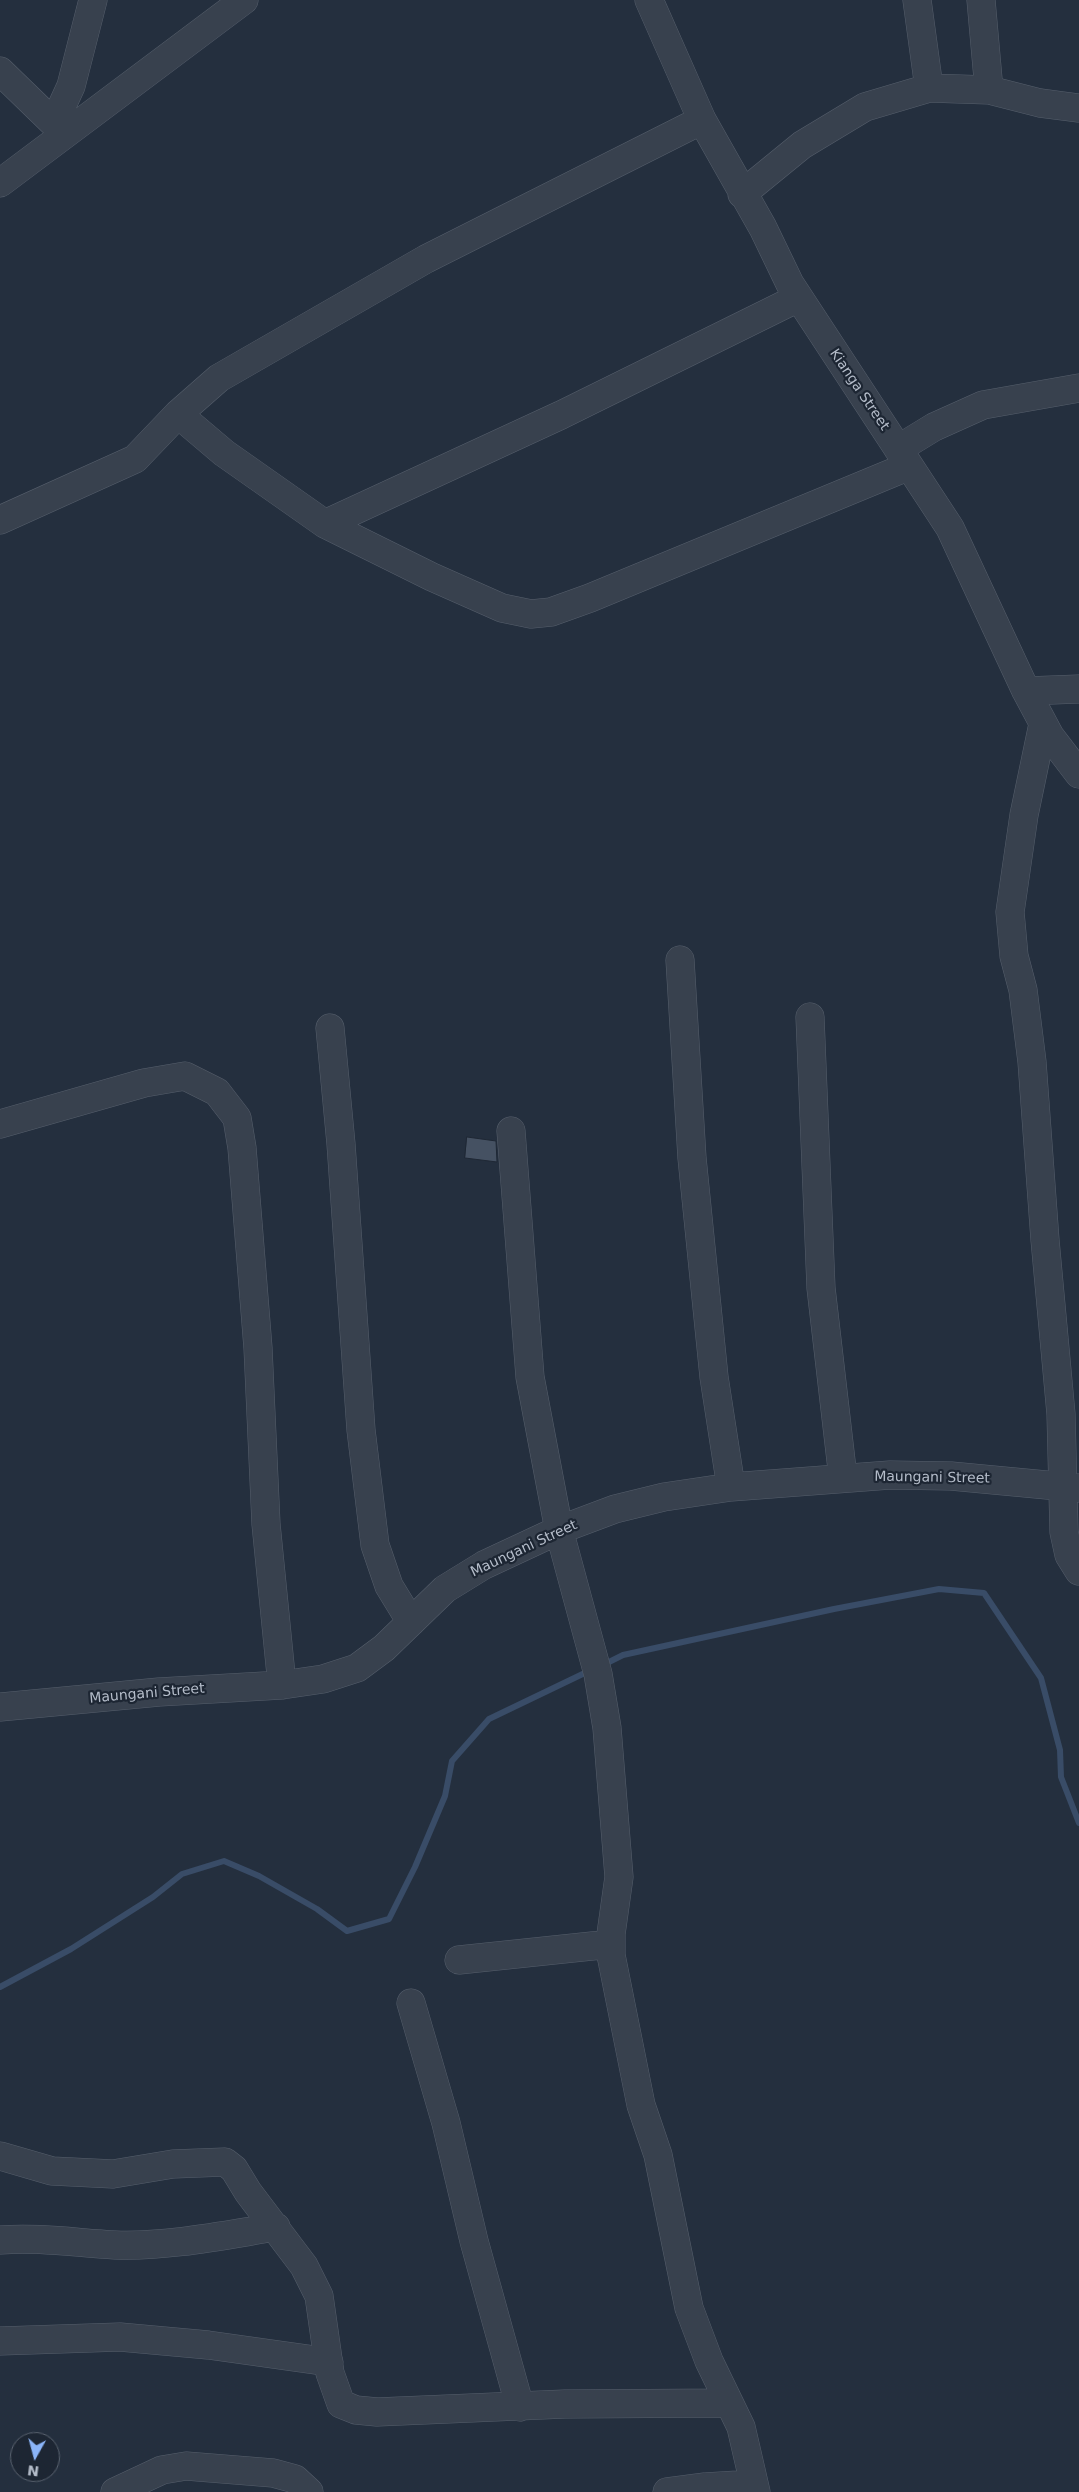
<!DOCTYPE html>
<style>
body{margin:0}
#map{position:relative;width:1079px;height:2492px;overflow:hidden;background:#242f3e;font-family:"DejaVu Sans",sans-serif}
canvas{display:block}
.north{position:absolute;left:10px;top:2432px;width:50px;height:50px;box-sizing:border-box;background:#1d2633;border:1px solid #59626f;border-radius:50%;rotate:187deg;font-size:14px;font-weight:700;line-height:20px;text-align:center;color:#b4bcc9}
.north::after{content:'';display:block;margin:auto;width:18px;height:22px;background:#8ab4f8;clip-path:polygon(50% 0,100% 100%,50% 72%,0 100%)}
</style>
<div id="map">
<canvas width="1079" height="2492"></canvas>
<div class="north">N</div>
</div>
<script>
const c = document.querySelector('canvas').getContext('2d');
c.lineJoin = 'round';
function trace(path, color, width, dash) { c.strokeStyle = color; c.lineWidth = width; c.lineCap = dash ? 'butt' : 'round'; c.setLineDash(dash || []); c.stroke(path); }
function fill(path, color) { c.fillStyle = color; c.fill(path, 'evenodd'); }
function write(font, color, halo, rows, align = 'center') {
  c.font = font + ' "DejaVu Sans",sans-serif'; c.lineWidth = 4.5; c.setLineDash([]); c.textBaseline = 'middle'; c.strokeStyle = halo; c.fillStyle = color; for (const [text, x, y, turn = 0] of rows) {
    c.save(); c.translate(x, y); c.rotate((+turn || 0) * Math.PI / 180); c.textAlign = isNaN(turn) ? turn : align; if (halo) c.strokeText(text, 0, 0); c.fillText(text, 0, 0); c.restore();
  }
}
const stream = new Path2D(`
 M603 1665 623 1655 834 1609 939 1589 984 1593 1041 1678 1060 1750 1061 1777 1079 1823
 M0 1987 71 1949 153 1897 182 1874 224 1861 259 1876 317 1909 347 1931 389 1919 415 1867 445 1796 452 1761 489 1719 591 1670`);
const building = new Path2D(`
 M467 1137 496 1141 497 1162 465 1158Z`);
const minor = new Path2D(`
 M649 0 702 120 763 228 790 284 950 528 1026 691 1050 736 1079 774
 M917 0 929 88
 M981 0 989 90
 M0 71 65 134
 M54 123 71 86 93 0
 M0 183 244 0
 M742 194 802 145 865 107 929 88 989 90 1040 103 1079 108
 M178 414 224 453 325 524 432 577 502 608 531 614 551 612 590 598 909 466
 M898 449 934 427 983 405 1079 388
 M0 520 135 459 178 414 219 378 426 259 702 120
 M325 524 561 415 798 298
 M1026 691 1079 689
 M1043 724 1024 815 1010 912 1014 956 1023 990 1032 1062 1045 1240 1061 1414 1064 1532 1069 1555 1079 1571
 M680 960 692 1158 714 1377 731 1487
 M810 1017 821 1288 843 1478
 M330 1028 341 1144 361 1430 375 1545 389 1586 411 1622
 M0 1124 144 1083 185 1076 217 1092 237 1118 242 1148 258 1348 266 1524 282 1685
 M511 1131 530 1377 559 1530 598 1674 607 1728 619 1877 611 1934V1955L641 2105 658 2155 689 2308 709 2361 741 2427 756 2492
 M0 1707 159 1692 282 1685 323 1679 357 1668 384 1648 445 1589 484 1565 559 1530 615 1509 664 1497 731 1487 890 1475 951 1476 1079 1488
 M459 1960 611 1944
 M411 2003 446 2123 474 2241 520 2407
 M0 2156 52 2171 113 2174 173 2164 225 2162 234 2169 248 2192 304 2266 319 2296 330 2373 341 2404 356 2410 377 2412 565 2404 729 2403
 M0 2240C39 2237 77 2243 115 2245 167 2247 225 2235 276 2227
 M0 2341 120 2337 208 2345 329 2362
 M115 2492 162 2470 186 2466 273 2473 295 2479 309 2492
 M667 2492 705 2487 754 2484`);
const streetNames = [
 ["Kianga Street",859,390,56],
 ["Maungani Street",932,1478,1],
 ["Maungani Street",524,1549,-25],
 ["Maungani Street",147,1694,-5]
];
trace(stream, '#394c67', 6);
fill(building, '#455162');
trace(building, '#1f2835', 1);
trace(minor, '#565f6c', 29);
trace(minor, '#38414e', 28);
write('14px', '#b4bcc9', '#1d2633', streetNames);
</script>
